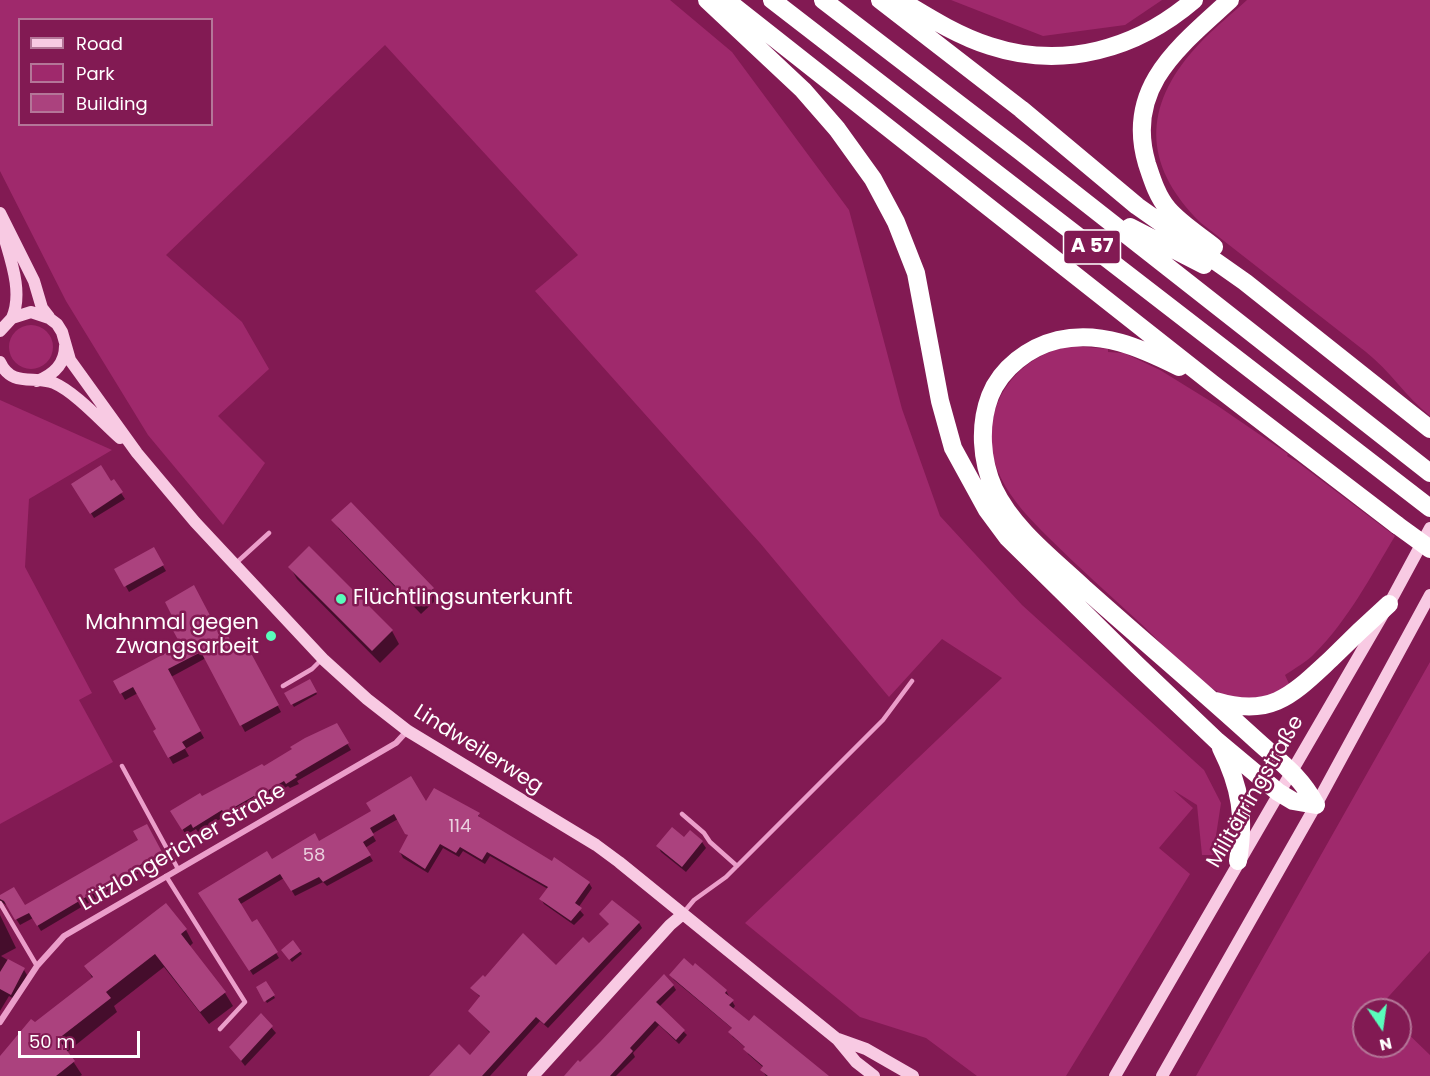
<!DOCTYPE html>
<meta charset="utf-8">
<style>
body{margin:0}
#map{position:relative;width:1430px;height:1076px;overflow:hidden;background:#821a53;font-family:Poppins,sans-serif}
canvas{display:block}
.legend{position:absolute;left:18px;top:18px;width:195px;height:108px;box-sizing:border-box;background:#821a53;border:2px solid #b47698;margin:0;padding:8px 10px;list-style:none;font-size:18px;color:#fff}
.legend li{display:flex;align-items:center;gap:12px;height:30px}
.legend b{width:30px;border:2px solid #b47698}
.north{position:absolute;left:1352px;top:998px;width:60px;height:60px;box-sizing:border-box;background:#821a53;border:2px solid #b47698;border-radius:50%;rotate:167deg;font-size:16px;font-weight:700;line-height:24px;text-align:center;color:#fff}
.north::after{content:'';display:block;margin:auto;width:21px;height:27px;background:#59fdbb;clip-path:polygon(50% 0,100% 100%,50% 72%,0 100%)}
.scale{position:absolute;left:18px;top:1031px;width:122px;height:27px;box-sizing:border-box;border:3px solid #fff;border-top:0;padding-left:8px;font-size:18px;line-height:21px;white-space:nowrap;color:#fff;-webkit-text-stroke:4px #821a53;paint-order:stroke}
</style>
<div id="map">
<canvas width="1430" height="1076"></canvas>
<ul class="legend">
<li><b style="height:8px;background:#f8cae3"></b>Road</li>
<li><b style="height:16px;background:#9f296c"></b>Park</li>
<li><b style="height:16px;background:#ab427e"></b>Building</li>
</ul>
<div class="north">N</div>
<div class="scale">50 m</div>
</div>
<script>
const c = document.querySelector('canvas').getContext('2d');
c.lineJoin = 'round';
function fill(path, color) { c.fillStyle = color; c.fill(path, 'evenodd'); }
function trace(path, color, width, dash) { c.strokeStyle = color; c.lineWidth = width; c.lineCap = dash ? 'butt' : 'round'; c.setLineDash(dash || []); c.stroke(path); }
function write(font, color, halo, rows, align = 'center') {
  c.font = font + ' Poppins,sans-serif'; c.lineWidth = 5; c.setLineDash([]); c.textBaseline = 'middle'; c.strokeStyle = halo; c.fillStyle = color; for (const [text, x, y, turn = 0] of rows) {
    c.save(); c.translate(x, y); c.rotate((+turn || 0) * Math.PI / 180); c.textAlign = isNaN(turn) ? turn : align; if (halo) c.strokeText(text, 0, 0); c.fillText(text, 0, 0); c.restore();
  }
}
const green = new Path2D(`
 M0 0H670L732 52 849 210 902 409 940 516 1022 605 1204 770 1221 803 1213 855H1202L1197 805 1173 790 1193 808 1159 848 1190 874 1066 1076H977L926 1038 860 1017 745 923 1002 678 942 639 889 697 760 543 535 291 578 255 385 45 166 255 242 322 269 369 218 416 265 463 223 525 148 435 66 301 0 171ZM20 20H212V124H20Z
 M951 0H1162L1125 25 1043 36Z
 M1247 0H1430V416C1406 397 1390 371 1366 352L1201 223C1147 170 1140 113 1191 53 1207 34 1228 17 1247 0Z
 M9 347a22 22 0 1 1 44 0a22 22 0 1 1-44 0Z
 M1074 346 1108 349V352L1124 353 1160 370 1215 404 1288 454 1287 456 1296 461 1395 536C1371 576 1348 620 1315 653 1307 662 1295 668 1285 675L1290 686C1270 697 1248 702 1225 695 1200 686 1160 641 1139 622 1109 594 1078 567 1049 538 1031 520 1012 501 1001 478 986 448 988 410 1009 383 1025 362 1048 349 1074 346Z
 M0 400 112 450 29 499 25 567 92 693 79 700 113 762 0 824Z
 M1430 662V951L1380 1006 1383 1010H1364V1046H1400V1026L1430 1055V1076H1196Z`);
const shadow = new Path2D(`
 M113 481 125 499 94 518 73 485 110 483Z
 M333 520 433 589 438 598 421 614 339 529Z
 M309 548 392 631 399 644 380 663 297 579 290 567Z
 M153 549 166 571 129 592 117 570Z
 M215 627 235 652 246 646 281 712 245 732 206 658 171 677 204 738 185 749 189 756 173 764 155 732 158 730 138 693 125 700 115 682Z
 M309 681 317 694 294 707 286 694Z
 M336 725 351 750 297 781 299 784 290 788 288 786 260 803 258 801 228 818 227 815 198 832 196 829 186 835 172 811 263 768Z
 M426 804 478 814 481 820 589 883 592 888 578 908 584 915 574 925 544 904 541 899 548 889 490 856 485 864 463 851 459 857 443 848 428 873 403 858 400 852 409 837 398 819 372 834 376 841 365 848 373 861 327 886 323 882 295 896 284 878 239 905 251 925 257 921 279 958 253 975 200 893 272 861 319 843 373 811Z
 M146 826 164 858 41 931 33 918 20 925 8 906 3 903 0 905V897L24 907 140 841Z
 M690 832 702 842 706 848 686 872 661 852 658 846 685 839Z
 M0 915 16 948 1 956 24 970 27 975 14 999 9 996 0 1011Z
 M601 915 639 923 642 928 548 1028 540 1021 490 1076H436L470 1057 491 1034 470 1011 481 998 472 988 485 979 557 967 589 945 610 925Z
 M186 930 193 943 189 947 225 993 233 1006 209 1024 164 967 114 1006 117 1012 67 1052 82 1075 80 1076H0V1059L35 1024 93 979 86 967Z
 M293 942 302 954 292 962 283 950Z
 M671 975 726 991 735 1006 732 1010 827 1076H766L762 1070 764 1068 748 1054 746 1048 733 1037 730 1033 733 1029 674 980Z
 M266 983 275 998 267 1003 258 988Z
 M673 985 676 990 659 1007 687 1035 679 1044 659 1025 633 1053 635 1057 616 1076H568Z
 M261 1015 276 1033 245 1066 231 1048Z`);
const building = new Path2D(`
 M101 465 111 481 114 479 123 492 90 514 71 484Z
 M351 502 434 588 415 606 331 520Z
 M309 546 393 630 372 651 288 567Z
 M154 547 164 565 124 587 114 569Z
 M194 585 215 625 221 622 235 650 246 644 279 705 240 726 201 652 168 669 201 731 182 742 186 748 168 758 153 731 156 729 133 687 120 694 113 681 181 645 171 627 176 624 165 602Z
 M310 679 317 692 291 705 284 693Z
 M337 723 349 743 295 775 297 777 286 784 284 781 255 798 254 796 224 813 222 810 193 828 191 824 182 830 170 811 200 793 202 796 262 764 264 766 292 749 290 747 305 738Z
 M411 776 426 801 434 788 480 813 478 816 552 861 554 857 590 882 575 903 582 908 571 921 539 899 548 887 487 852 482 860 460 847 456 853 440 844 425 869 399 852 408 835 405 834 394 814 370 828 374 835 363 842 371 855 323 882 319 877 291 891 280 874 238 899 252 922 257 919 278 952 249 971 198 893 267 851 272 859 315 833 319 841 371 811 366 803Z
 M147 824 162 852 37 926 29 913 15 920 4 901 0 899V895L14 887 25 905 138 840 133 831Z
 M672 827 684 837 690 830 703 841 682 867 656 846Z
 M612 900 640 922 544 1024 536 1017 482 1076H429L459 1044 470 1055 490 1032 468 1011 480 996 470 988 483 975 485 977 523 933 556 965 583 937 589 943 609 924 599 914Z
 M166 903 187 929 181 934 226 992 200 1012 155 954 106 992 111 998 58 1039 75 1061 56 1076H0V1056L31 1019 35 1022 93 977 84 966Z
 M293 940 301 951 289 960 281 950Z
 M684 958 693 966 695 963 727 990 725 993 734 1000 729 1005 749 1021 754 1015 829 1076H768L760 1070 763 1066 743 1049 745 1047 728 1032 732 1028 669 975Z
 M8 959 25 968 11 995 0 989V972Z
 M664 974 674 985 656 1002 685 1030 676 1040 655 1021 630 1048 633 1051 610 1076H564L578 1060 580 1062 600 1042Z
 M266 981 275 995 264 1002 256 987Z
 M261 1013 273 1026 241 1061 229 1047Z`);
const lane = new Path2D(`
 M235 564 269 533
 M283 686 312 669 321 660
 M122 766 178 869
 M682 814 704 833 710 842 737 866
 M166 876 245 1002 220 1029
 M0 903 37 966
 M684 912 694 900 726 877 883 720 912 681`);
const street = new Path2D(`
 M0 1022 37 966 64 936 396 743 407 731`);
const secondary = new Path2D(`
 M0 213 34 281 42 308 49 317
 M2 229C9 256 24 291 12 318
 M0 331 12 318 31 312 49 318 57 324 62 332 70 360 137 453 195 522 324 660 367 699 408 731 596 845 619 862 837 1039 856 1062 874 1076
 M0 362C12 388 34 375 54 383 75 392 102 422 120 438
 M37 381C53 375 65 364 65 346
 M838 1039 866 1049 913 1076
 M533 1076 670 925 683 914
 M1115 1076 1389 604 1430 528
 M1162 1076 1316 805 1430 595`);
const highway = new Path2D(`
 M707 0 803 90 837 129 873 179 896 222 916 273 940 401 953 448 987 510 1007 537 1137 665 1217 741 1278 792 1293 801 1316 805
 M726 0 1213 384 1397 525
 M772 0 1430 508
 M823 0 1020 151 1430 473
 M880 0 1021 109 1137 206 1245 282 1430 429
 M900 0C928 17 958 36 990 46 1063 70 1137 49 1194 0
 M1130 227 1204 265
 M1214 247C1199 235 1181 224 1168 209 1157 196 1152 179 1147 164 1124 87 1180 46 1230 0
 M1179 367C1141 348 1101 330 1058 340 1029 347 1001 368 990 396 979 425 981 460 994 489 1013 529 1053 559 1085 589 1141 639 1199 688 1255 739 1279 761 1300 775 1316 805
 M1216 701C1272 718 1293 694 1331 659 1350 640 1369 622 1389 604
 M1221 748C1241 788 1245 817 1238 861`);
const highwayBridge = new Path2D(`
 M1397 525 1430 549`);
const markers = [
 [341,599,6,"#59fdbb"],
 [271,636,6,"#59fdbb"]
];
const numberNames = [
 ["114",460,827],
 ["58",314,856]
];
const shields = [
 [1092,247,57]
];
const shieldNames = [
 ["A 57",1092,247]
];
const poiNames = [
 ["Flüchtlingsunterkunft",353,599],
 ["Mahnmal gegen",259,624,"right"],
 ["Zwangsarbeit",259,648,"right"]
];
const streetNames = [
 ["Lindweilerweg",478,750,32],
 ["Militärringstraße",1256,792,-60],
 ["Lützlongericher Straße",183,848,-30]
];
fill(green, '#9f296c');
fill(shadow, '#0007');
fill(building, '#ab427e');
trace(lane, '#eb9eca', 4.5);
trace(street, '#eb9eca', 6);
trace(secondary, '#f8cae3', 12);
trace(highway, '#fff', 18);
trace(highwayBridge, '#fff', 18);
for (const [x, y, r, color] of markers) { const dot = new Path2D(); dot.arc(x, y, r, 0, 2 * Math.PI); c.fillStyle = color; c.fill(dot); trace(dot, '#821a53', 2); }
write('18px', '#ead0df', null, numberNames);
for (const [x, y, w] of shields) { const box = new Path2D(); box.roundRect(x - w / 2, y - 17, w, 34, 4.5); c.fillStyle = '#821a53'; c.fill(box); trace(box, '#fff', 1.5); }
write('bold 20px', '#fff', null, shieldNames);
write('21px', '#fff', '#821a53', poiNames, 'left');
write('21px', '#fff', '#821a53', streetNames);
</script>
